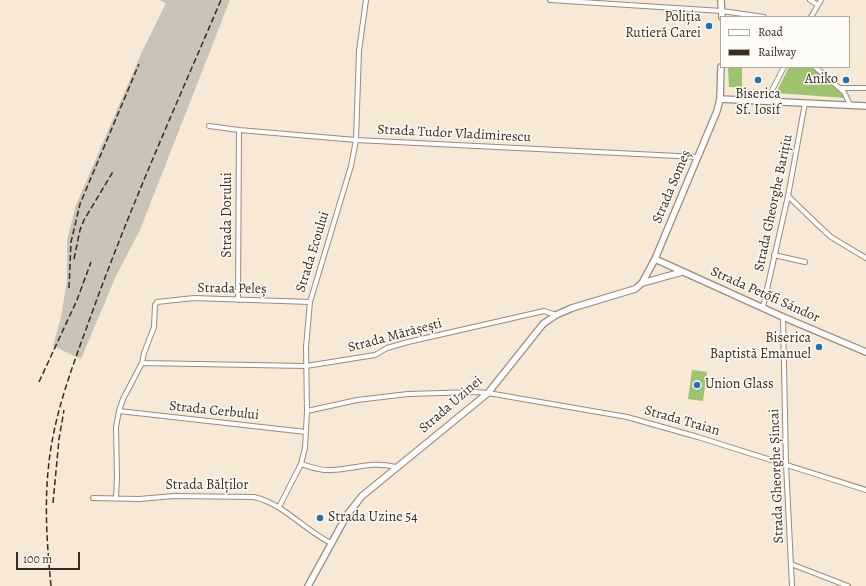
<!DOCTYPE html>
<meta charset="utf-8">
<style>
body{margin:0}
#map{position:relative;width:866px;height:586px;overflow:hidden;background:#f8e9d7;font-family:Alegreya,serif}
canvas{display:block}
.legend{position:absolute;left:720px;top:16px;width:130px;height:52px;box-sizing:border-box;background:#fdfcf7;border:1px solid #afa8a0;margin:0;padding:5px 7px;list-style:none;font-size:12px;color:#3b2a1e}
.legend li{display:flex;align-items:center;gap:8px;height:20px}
.legend b{width:20px;border:1px solid #afa8a0}
.scale{position:absolute;left:16px;top:552px;width:64px;height:18px;box-sizing:border-box;border:2px solid #3b2a1e;border-top:0;padding-left:5px;font-size:12px;line-height:14px;white-space:nowrap;color:#3b2a1e;-webkit-text-stroke:3px #fdfcf7;paint-order:stroke}
</style>
<div id="map">
<canvas width="866" height="586"></canvas>
<ul class="legend">
<li><b style="height:5px;background:#fff"></b>Road</li>
<li><b style="height:5px;background:#3b2a1e"></b>Railway</li>
</ul>
<div class="scale">100 m</div>
</div>
<script>
const c = document.querySelector('canvas').getContext('2d');
c.lineJoin = 'round';
function fill(path, color) { c.fillStyle = color; c.fill(path, 'evenodd'); }
function trace(path, color, width, dash) { c.strokeStyle = color; c.lineWidth = width; c.lineCap = dash ? 'butt' : 'round'; c.setLineDash(dash || []); c.stroke(path); }
function write(font, color, halo, rows, align = 'center') {
  c.font = font + ' Alegreya,serif'; c.lineWidth = 3; c.setLineDash([]); c.textBaseline = 'middle'; c.strokeStyle = halo; c.fillStyle = color; for (const [text, x, y, turn = 0] of rows) {
    c.save(); c.translate(x, y); c.rotate((+turn || 0) * Math.PI / 180); c.textAlign = isNaN(turn) ? turn : align; if (halo) c.strokeText(text, 0, 0); c.fillText(text, 0, 0); c.restore();
  }
}
const industrial = new Path2D(`
 M159 0H230L140 230 116 276 81 359 53 346 61 317 67 281V240L76 205 141 54 166 3Z`);
const green = new Path2D(`
 M728 67H742V87H729Z
 M789 67H811L838 90 845 98 776 93Z
 M692 370 707 372 703 401 688 399Z`);
const minor = new Path2D(`
 M550 0 722 11 764 17
 M810 0 818 5
 M811 17 821 0
 M815 67 844 92 850 105
 M839 88H866
 M767 100 784 67
 M209 126 239 130 356 140 698 157
 M788 196 818 225 831 237 866 258
 M774 255 805 262
 M238 300 239 130
 M763 307 788 196 805 103
 M783 317 786 464 792 586
 M142 363 306 366 375 355 387 348 408 342 544 311 556 315
 M119 411 306 432
 M307 411 357 400 408 394 475 392 488 393 627 417 698 437 866 490
 M301 464C311 467 320 471 331 470 356 469 370 461 396 467
 M93 498 139 499 174 496 254 497C284 504 304 530 331 543
 M116 498 117 477 116 427 119 411 123 399 142 363 144 353 154 327 155 305 157 302 194 298 310 302
 M279 507 301 464 305 448 307 411 306 347 310 302 351 166 356 140 359 51 366 0
 M791 564 848 586`);
const major = new Path2D(`
 M721 0 722 17
 M720 99 866 106
 M655 259 783 317 866 352
 M642 283 682 272
 M308 586 347 515 362 496 488 393 543 324 556 315 572 308 635 289 642 283 655 259 717 111 720 99 721 67`);
const rail = new Path2D(`
 M74 259 80 230 84 220 114 170
 M69 288 71 242 80 204 139 64
 M39 382 77 300 91 262
 M53 503 59 439 64 410
 M51 586C47 545 44 503 49 462 55 409 75 360 93 310 131 205 177 103 221 0`);
const markers = [
 [709,26,4,"#1f6fb2"],
 [758,80,4,"#1f6fb2"],
 [846,80,4,"#1f6fb2"],
 [819,347,4,"#1f6fb2"],
 [697,385,4,"#1f6fb2"],
 [320,518,4,"#1f6fb2"]
];
const poiNames = [
 ["Poliția",701,18],
 ["Rutieră Carei",701,34],
 ["Aniko",838,80],
 ["Biserica",758,95,"center"],
 ["Sf. Iosif",758,111,"center"],
 ["Biserica",811,339],
 ["Baptistă Emanuel",811,355],
 ["Union Glass",705,385,"left"],
 ["Strada Uzine 54",328,518,"left"]
];
const streetNames = [
 ["Strada Tudor Vladimirescu",454,134,3],
 ["Strada Someș",672,187,-67],
 ["Strada Gheorghe Barițiu",774,203,-78],
 ["Strada Dorului",228,215,-90],
 ["Strada Ecoului",313,252,-73],
 ["Strada Peleș",232,289,1],
 ["Strada Petőfi Sándor",765,295,24],
 ["Strada Mărășești",395,336,-15],
 ["Strada Uzinei",451,405,-41],
 ["Strada Cerbului",214,411,6],
 ["Strada Traian",682,421,16],
 ["Strada Gheorghe Șincai",777,476,-92],
 ["Strada Bălților",207,486]
];
fill(industrial, '#c9c3b8');
fill(green, '#9cc470');
trace(minor, '#9a8a7a', 6);
trace(major, '#9a8a7a', 8);
trace(minor, '#fff', 4);
trace(major, '#fff', 5.5);
trace(rail, '#3b2a1e', 1.5, [6, 3]);
for (const [x, y, r, color] of markers) { const dot = new Path2D(); dot.arc(x, y, r, 0, 2 * Math.PI); c.fillStyle = color; c.fill(dot); trace(dot, '#fdfcf7', 1.5); }
write('14px', '#3b2a1e', '#fdfcf7', poiNames, 'right');
write('14px', '#3b2a1e', '#fdfcf7', streetNames);
</script>
